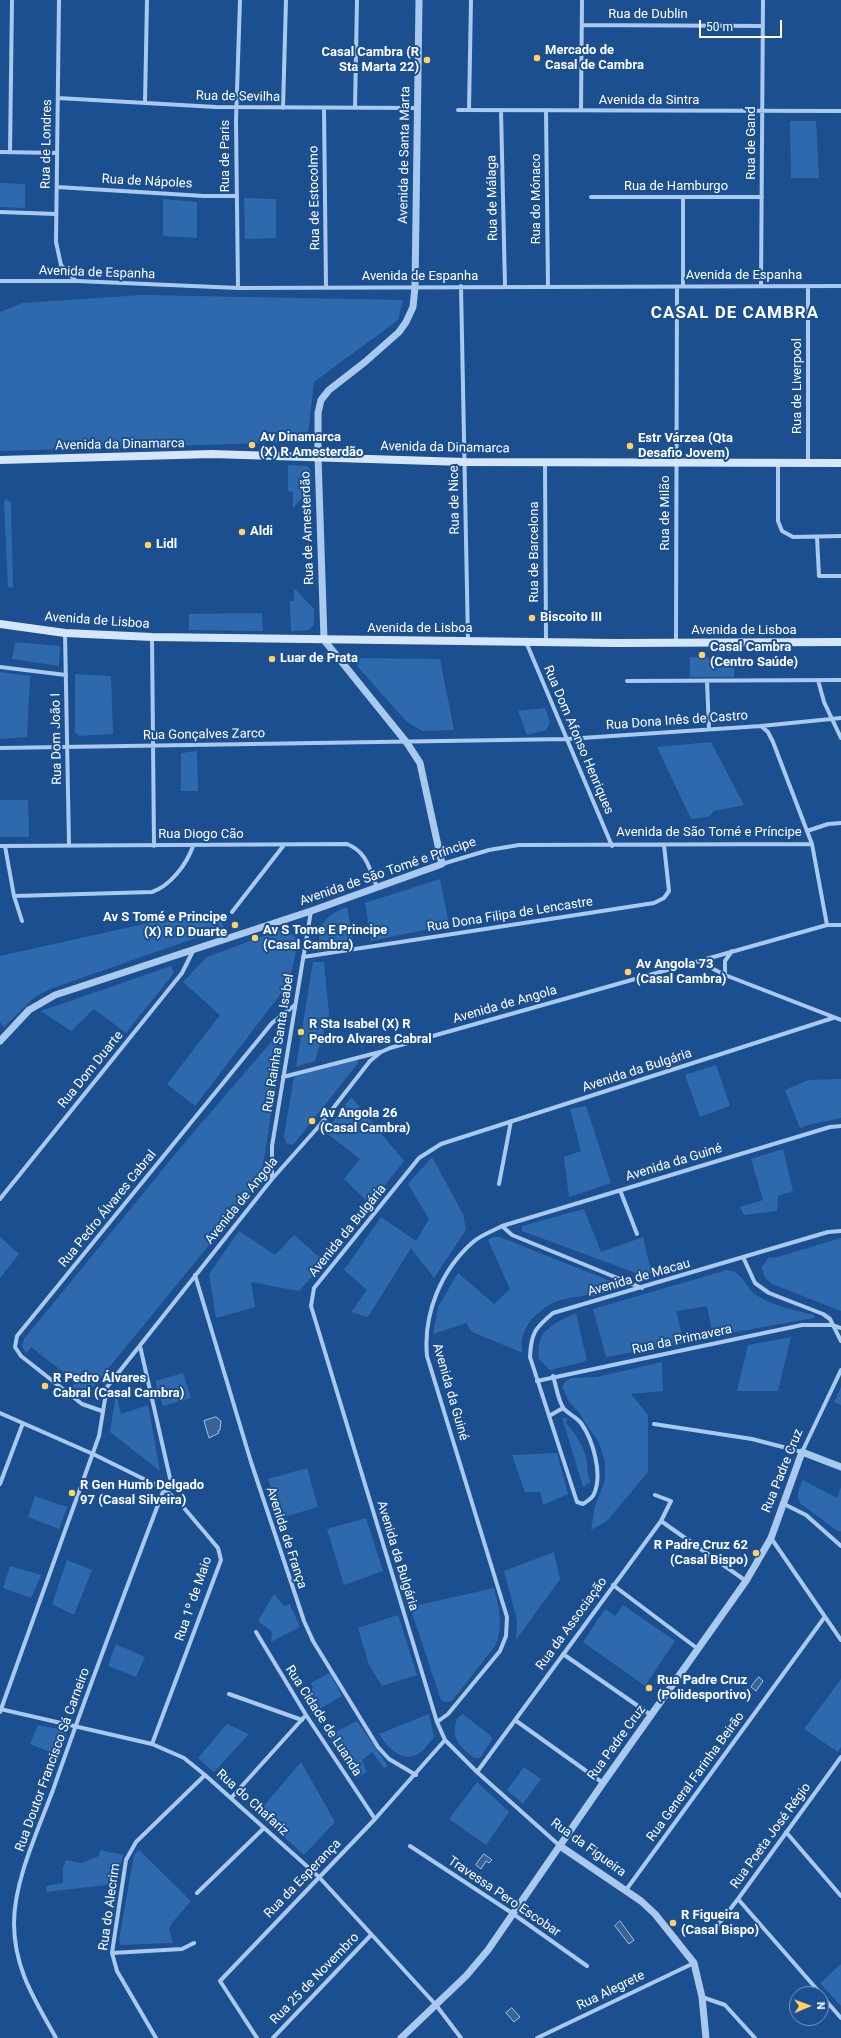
<!DOCTYPE html>
<meta charset="utf-8">
<style>
body{margin:0}
#map{position:relative;width:841px;height:2038px;overflow:hidden;background:#1b4f8f;font-family:Roboto,sans-serif}
canvas{display:block}
.north{position:absolute;left:789px;top:1986px;width:40px;height:40px;box-sizing:border-box;background:#1b4f8f;border:1px solid #7695bc;border-radius:50%;rotate:89deg;font-size:11px;font-weight:700;line-height:16px;text-align:center;color:#fff}
.north::after{content:'';display:block;margin:auto;width:14px;height:18px;background:#ffd166;clip-path:polygon(50% 0,100% 100%,50% 72%,0 100%)}
.scale{position:absolute;left:699px;top:20px;width:83px;height:18px;box-sizing:border-box;border:2px solid #fff;border-top:0;padding-left:5px;font-size:12px;line-height:14px;white-space:nowrap;color:#fff;-webkit-text-stroke:3px #1b4f8f;paint-order:stroke}
</style>
<div id="map">
<canvas width="841" height="2038"></canvas>
<div class="north">N</div>
<div class="scale">50 m</div>
</div>
<script>
const c = document.querySelector('canvas').getContext('2d');
c.lineJoin = 'round';
function fill(path, color) { c.fillStyle = color; c.fill(path, 'evenodd'); }
function trace(path, color, width, dash) { c.strokeStyle = color; c.lineWidth = width; c.lineCap = dash ? 'butt' : 'round'; c.setLineDash(dash || []); c.stroke(path); }
function write(font, color, halo, rows, align = 'center') {
  c.font = font + ' Roboto,sans-serif'; c.lineWidth = 4; c.setLineDash([]); c.textBaseline = 'middle'; c.strokeStyle = halo; c.fillStyle = color; for (const [text, x, y, turn = 0] of rows) {
    c.save(); c.translate(x, y); c.rotate((+turn || 0) * Math.PI / 180); c.textAlign = isNaN(turn) ? turn : align; if (halo) c.strokeText(text, 0, 0); c.fillText(text, 0, 0); c.restore();
  }
}
const green = new Path2D(`
 M790 121H816L819 178H791Z
 M0 183 25 184V208L0 207Z
 M244 198 276 199V238L245 239Z
 M163 199 197 202V238L163 236Z
 M142 295 403 300 398 320 314 382 308 435 301 442 0 451V312L23 303Z
 M288 465 307 466 311 471 312 486 293 508V492L288 491Z
 M6 499 11 503 13 588 8 587 4 503Z
 M294 588 314 609V625L309 630 291 631 290 601H294Z
 M262 613 263 631 189 630V614Z
 M15 642 60 646 59 666 12 659Z
 M690 657 735 658 734 677H690Z
 M360 658 440 659 454 730 422 731 407 722 357 666Z
 M0 672 30 676 27 737 0 739Z
 M75 674 111 676 113 734 79 736 75 732Z
 M545 708 550 722 546 730 527 735 518 711Z
 M711 742 744 805 714 811 708 817 691 819 657 747Z
 M197 751 198 791H181V753Z
 M0 800H28L29 837H0Z
 M440 879 449 925 371 941 365 903Z
 M347 907 354 945 318 950C320 923 322 917 347 907Z
 M220 918 224 928 50 989 35 997 4 1027 0 1022V956L153 922Z
 M280 930 295 936 297 946 289 983 195 1106 167 1084 220 1015 183 982 207 957Z
 M313 962H324L329 1014 315 1061 296 1067Z
 M171 966 174 973 126 1033 94 1009 71 1031 41 1011Z
 M278 1034 283 1037 263 1165 247 1199 93 1387 80 1391 72 1387 76 1382 31 1347 26 1354 22 1346 24 1339 186 1141Z
 M357 1060 358 1063 293 1145 286 1143 284 1136 294 1077Z
 M716 1065 730 1106 700 1117 685 1075Z
 M841 1079V1118L811 1124 800 1128 785 1090 808 1080Z
 M351 1097 404 1161 370 1204 344 1179 360 1159 325 1132Z
 M586 1106 611 1183 569 1197 564 1157 581 1151 570 1109Z
 M783 1149 793 1191 778 1196 777 1211 744 1215 740 1207 763 1200 751 1159Z
 M432 1157 463 1214 466 1230 434 1278 411 1248 368 1317 351 1312 367 1290 344 1270 381 1217 416 1241 429 1219 408 1184Z
 M584 1209 601 1252 643 1237 652 1275 644 1276 522 1231V1226Z
 M239 1231 275 1255 294 1235 325 1262 299 1291 251 1282 255 1307 216 1318 209 1274Z
 M0 1237 19 1254 0 1278Z
 M493 1237H500L618 1284V1288L592 1297 587 1295C577 1297 563 1298 553 1303 535 1312 517 1331 523 1353L472 1332 466 1323 433 1334 438 1307 458 1273 494 1304 510 1289 488 1240Z
 M841 1238V1311L772 1284C765 1279 763 1275 762 1267L769 1257 774 1258Z
 M727 1270C743 1272 744 1285 755 1294 771 1306 795 1310 814 1315V1318L713 1336 707 1306 676 1311 684 1343 606 1357 593 1309Z
 M576 1313 587 1361 550 1370 539 1359C535 1330 553 1324 576 1313Z
 M791 1337 778 1391H737L748 1345Z
 M662 1362 663 1391 631 1394 648 1415V1472L607 1521 591 1530 595 1506 605 1480V1462L599 1443 577 1410 569 1402 562 1387 565 1382 571 1378 597 1377Z
 M183 1373 191 1398 163 1406 155 1381Z
 M841 1387V1405L834 1402Z
 M116 1393 121 1414 148 1405 160 1471 110 1432Z
 M562 1417 567 1419 566 1423C574 1432 583 1445 586 1457 588 1466 586 1474 591 1482L583 1487Z
 M557 1453 568 1494 543 1505 540 1492H525L512 1455Z
 M307 1468 318 1507 281 1518 268 1479Z
 M803 1480 837 1498 841 1487V1531L839 1532 801 1504C795 1496 799 1488 803 1480Z
 M35 1496 67 1507 59 1529 28 1517Z
 M366 1518 383 1571 344 1585 327 1529Z
 M554 1552 560 1579 516 1640 517 1620 504 1571Z
 M67 1560 92 1570 74 1615 52 1604Z
 M10 1566 41 1575 31 1598 3 1588Z
 M494 1588C499 1608 504 1627 495 1646L452 1701 446 1702 441 1700 410 1607Z
 M274 1594 284 1606 290 1604 300 1627 271 1642 272 1632 258 1621Z
 M623 1605 675 1641 645 1686 583 1642 605 1609 615 1616Z
 M398 1615 417 1675 382 1686 369 1665 358 1628Z
 M116 1644 145 1657 136 1677 108 1666Z
 M330 1673 342 1696 316 1711 304 1693 313 1688 311 1683Z
 M841 1679V1747L838 1752 804 1729Z
 M429 1714 434 1737C429 1742 425 1750 419 1753 403 1765 387 1746 379 1734Z
 M463 1714 493 1738 480 1758H474C464 1749 452 1741 455 1727 456 1720 457 1717 463 1714Z
 M357 1721 388 1766 384 1768 372 1752 362 1760 367 1772 355 1779 330 1735Z
 M227 1724 249 1734 214 1772 198 1758Z
 M38 1725 64 1730 67 1736 60 1756 30 1744Z
 M301 1762 335 1822 304 1855 258 1813Z
 M524 1767 541 1779 523 1804 507 1790Z
 M477 1782 509 1812 486 1845 449 1819Z
 M100 1850 123 1855 116 1884 46 1892V1886L63 1883V1867L66 1860 81 1863 99 1856Z
 M139 1850 191 1901 172 1923 169 1929 173 1943 121 1945 119 1940 134 1855Z
 M841 1964V2006L820 1983Z`);
const water = new Path2D(`
 M216 1417 221 1421 220 1430 218 1431 219 1433 209 1438 204 1421Z
 M759 1677 763 1681 756 1691 751 1687Z
 M484 1854 492 1860 489 1863 486 1861 481 1869 476 1865Z
 M620 1921 634 1940 629 1944 615 1926Z
 M512 2008 520 2017 514 2022 506 2013Z`);
const minor = new Path2D(`
 M59 0 56 242 61 265 76 281
 M582 25 763 26
 M58 98 216 107 418 108
 M145 103 147 0
 M283 108 286 0
 M324 108 326 287
 M355 108 357 0
 M458 110 841 111
 M469 110 471 0
 M501 110 505 287
 M546 110 548 287
 M581 110 582 0
 M0 152 57 153
 M10 152 12 0
 M57 187 204 196H236
 M591 197H762
 M683 197V286
 M0 212 56 214
 M0 281H77L238 288 841 286
 M461 286 468 641
 M761 286 763 0
 M808 286V462
 M238 288 236 121 240 0
 M545 462 546 642
 M778 463V521L782 531 793 537 841 536
 M817 537 819 576H841
 M65 633 69 845
 M152 637 154 846
 M526 642 612 846
 M676 643 677 287
 M0 667 66 675
 M818 680 824 702 841 738
 M627 681 841 680
 M707 681 709 729
 M761 726 841 718
 M0 748 567 739 761 726 768 732 773 742 812 844 827 925
 M807 831 828 824 841 823
 M0 846 347 844C367 852 369 868 377 887
 M5 846 14 896 152 892C170 886 187 864 193 846
 M442 864 489 850 519 845 812 844
 M14 896 22 921
 M232 912 284 845
 M303 957 654 903 664 898 669 891 664 845
 M698 961 725 975 841 1020
 M725 975V961L732 951
 M283 1077 380 1052
 M272 1179V1146L311 911
 M499 1184 511 1121
 M620 1190 637 1234
 M0 1199 182 973 193 951
 M502 1226 512 1235 642 1288
 M743 1257 755 1283 769 1293 823 1314 830 1319 841 1341
 M195 1275 251 1462 304 1621 313 1641 378 1747 389 1759 416 1775
 M140 1346 170 1478
 M553 1376C556 1385 558 1401 564 1409 569 1414 576 1417 581 1423 593 1440 603 1474 594 1494 592 1499 587 1501 583 1504L577 1502 530 1357C531 1333 535 1328 553 1313L828 1232 841 1231
 M537 1381 802 1325H832L841 1328
 M102 1411 82 1404 21 1356 15 1347 17 1336 272 1023 295 1005
 M0 1413 93 1454 164 1489 179 1502 218 1548 221 1560 152 1744
 M549 1416 563 1408
 M654 1424 752 1439 802 1452 841 1370
 M0 1484 23 1423
 M782 1503 806 1515 841 1546
 M661 1521 746 1581
 M771 1538 841 1640
 M613 1585 698 1649
 M256 1632 306 1715 375 1819
 M563 1654 651 1715
 M229 1694 302 1720
 M0 1709 152 1744 184 1758 205 1775 319 1877 436 2005 461 2038
 M0 1712 99 1436 107 1387 272 1179 320 1125 370 1061 381 1052 390 1048 827 925H841
 M515 1720 603 1783
 M437 1722 448 1714 500 1651 506 1636 507 1617 427 1356C423 1314 441 1270 473 1242 481 1235 493 1231 502 1226L830 1127 841 1126
 M477 1772 661 1521 671 1501 655 1495
 M231 1798 306 1715
 M786 1832 841 1896
 M410 1846 512 1913 587 1966
 M560 1846 477 1772 445 1740 437 1722 311 1306 314 1288 419 1158 441 1144 833 1018
 M626 1890 824 1618
 M197 1893 264 1828
 M738 1899 821 1994
 M717 1926 738 1899 841 1757
 M112 1953 182 1949 194 1943
 M821 1995 841 2018
 M702 1997 725 2005 755 2038
 M56 2038C35 2000 14 1969 14 1923 14 1881 38 1830 53 1790 88 1689 126 1589 164 1489
 M156 2038 117 1971 112 1953 126 1860 136 1842 205 1775
 M257 2038 220 1981 375 1819 445 1740
 M273 2038 371 1935
 M537 2038 694 1963`);
const tertiary = new Path2D(`
 M0 1041 29 1010 55 995 311 911 442 864 420 763 407 743 324 640 318 456V413L321 400 329 390 365 362 399 332 406 322 413 307 415 287 419 0
 M560 1846 641 1901 655 1914 694 1963 702 1997 706 2038
 M401 2038 466 1976 488 1950 603 1783 746 1581 771 1538 802 1452 841 1467`);
const secondary = new Path2D(`
 M0 460 212 454 464 462 841 463
 M0 624 65 633 152 637 615 643 841 642`);
const markers = [
 [537,58,4,"#ffd166"],
 [427,60,4,"#ffd166"],
 [252,445,4,"#ffd166"],
 [630,446,4,"#ffd166"],
 [242,532,4,"#ffd166"],
 [148,545,4,"#ffd166"],
 [532,618,4,"#ffd166"],
 [702,655,4,"#ffd166"],
 [272,659,4,"#ffd166"],
 [235,925,4,"#ffd166"],
 [255,938,4,"#ffd166"],
 [628,972,4,"#ffd166"],
 [301,1032,4,"#ffd166"],
 [312,1121,4,"#ffd166"],
 [45,1386,4,"#ffd166"],
 [72,1493,4,"#ffd166"],
 [756,1553,4,"#ffd166"],
 [649,1688,4,"#ffd166"],
 [673,1923,4,"#ffd166"]
];
const streetNames = [
 ["Rua de Dublin",648,15],
 ["Rua de Sevilha",238,97,1],
 ["Avenida da Sintra",649,101],
 ["Rua de Gand",752,143,-90],
 ["Rua de Londres",47,144,-89],
 ["Avenida de Santa Marta",405,155,-89],
 ["Rua de Paris",226,156,-90],
 ["Rua de Nápoles",147,182,3],
 ["Rua de Hamburgo",676,187],
 ["Rua de Estocolmo",315,198,-91],
 ["Rua de Málaga",493,198,-91],
 ["Rua do Mónaco",537,199,-90],
 ["Avenida de Espanha",97,273,2],
 ["Avenida de Espanha",744,276],
 ["Avenida de Espanha",420,277],
 ["Rua de Liverpool",798,386,-90],
 ["Avenida da Dinamarca",120,445,-1],
 ["Avenida da Dinamarca",445,448,1],
 ["Rua de Nice",455,500,-91],
 ["Rua de Milão",666,513,-90],
 ["Rua de Amesterdão",308,528,-92],
 ["Rua de Barcelona",535,552,-90],
 ["Avenida de Lisboa",97,621,4],
 ["Avenida de Lisboa",420,629],
 ["Avenida de Lisboa",744,631],
 ["Rua Dona Inês de Castro",677,721,-4],
 ["Rua Gonçalves Zarco",204,735,-1],
 ["Rua Dom João I",57,739,-91],
 ["Rua Dom Afonso Henriques",578,740,67],
 ["Avenida de São Tomé e Príncipe",709,833],
 ["Rua Diogo Cão",201,835],
 ["Avenida de São Tomé e Príncipe",388,872,-19],
 ["Rua Dona Filipa de Lencastre",510,915,-9],
 ["Avenida de Angola",505,1005,-16],
 ["Rua Rainha Santa Isabel",279,1043,-81],
 ["Rua Dom Duarte",91,1070,-51],
 ["Avenida da Bulgária",637,1071,-18],
 ["Avenida da Guiné",674,1163,-17],
 ["Avenida de Angola",242,1201,-51],
 ["Rua Pedro Álvares Cabral",108,1209,-51],
 ["Avenida da Bulgária",348,1231,-51],
 ["Avenida de Macau",639,1278,-16],
 ["Rua da Primavera",682,1340,-12],
 ["Avenida da Guiné",450,1392,74],
 ["Rua Padre Cruz",783,1471,-68],
 ["Avenida de França",286,1538,72],
 ["Avenida da Bulgária",397,1556,73],
 ["Rua 1º de Maio",194,1599,-71],
 ["Rua da Associação",572,1624,-54],
 ["Rua Cidade de Luanda",323,1721,57],
 ["Rua Padre Cruz",617,1743,-54],
 ["Rua Doutor Francisco Sá Carneiro",53,1760,-70],
 ["Rua General Farinha Beirão",696,1777,-54],
 ["Rua do Chafariz",252,1803,42],
 ["Rua Poeta José Régio",771,1836,-54],
 ["Rua da Figueira",588,1848,36],
 ["Rua da Esperança",303,1879,-46],
 ["Travessa Pero Escobar",504,1897,34],
 ["Rua do Alecrim",110,1907,-82],
 ["Rua 25 de Novembro",315,1979,-46],
 ["Rua Alegrete",611,1991,-26]
];
const poiNames = [
 ["Mercado de",545,51],
 ["Casal de Cambra",545,66],
 ["Casal Cambra (R",419,53,"right"],
 ["Sta Marta 22)",419,68,"right"],
 ["Av Dinamarca",260,438],
 ["(X) R Amesterdão",260,453],
 ["Estr Várzea (Qta",638,439],
 ["Desafio Jovem)",638,454],
 ["Aldi",250,532],
 ["Lidl",156,545],
 ["Biscoito III",540,618],
 ["Casal Cambra",710,648],
 ["(Centro Saúde)",710,663],
 ["Luar de Prata",280,659],
 ["Av S Tomé e Principe",227,918,"right"],
 ["(X) R D Duarte",227,933,"right"],
 ["Av S Tome E Principe",263,931],
 ["(Casal Cambra)",263,946],
 ["Av Angola 73",636,965],
 ["(Casal Cambra)",636,980],
 ["R Sta Isabel (X) R",309,1025],
 ["Pedro Alvares Cabral",309,1040],
 ["Av Angola 26",320,1114],
 ["(Casal Cambra)",320,1129],
 ["R Pedro Álvares",53,1379],
 ["Cabral (Casal Cambra)",53,1394],
 ["R Gen Humb Delgado",80,1486],
 ["97 (Casal Silveira)",80,1501],
 ["R Padre Cruz 62",748,1546,"right"],
 ["(Casal Bispo)",748,1561,"right"],
 ["Rua Padre Cruz",657,1681],
 ["(Polidesportivo)",657,1696],
 ["R Figueira",681,1916],
 ["(Casal Bispo)",681,1931]
];
const districtNames = [
 ["CASAL DE CAMBRA",735,314]
];
fill(green, '#2e69ad');
fill(water, '#3c6290');
trace(water, '#9cc4f0', 1);
trace(minor, '#a9c9ee', 4);
trace(tertiary, '#a9c9ee', 7);
trace(secondary, '#d6e6fa', 8);
for (const [x, y, r, color] of markers) { const dot = new Path2D(); dot.arc(x, y, r, 0, 2 * Math.PI); c.fillStyle = color; c.fill(dot); trace(dot, '#1b4f8f', 1.5); }
write('13px', '#fff', '#1b4f8f', streetNames);
write('bold 13px', '#fff', '#1b4f8f', poiNames, 'left');
c.letterSpacing = '1px';
write('bold 17px', '#fff', '#1b4f8f', districtNames);
c.letterSpacing = '0px';
</script>
